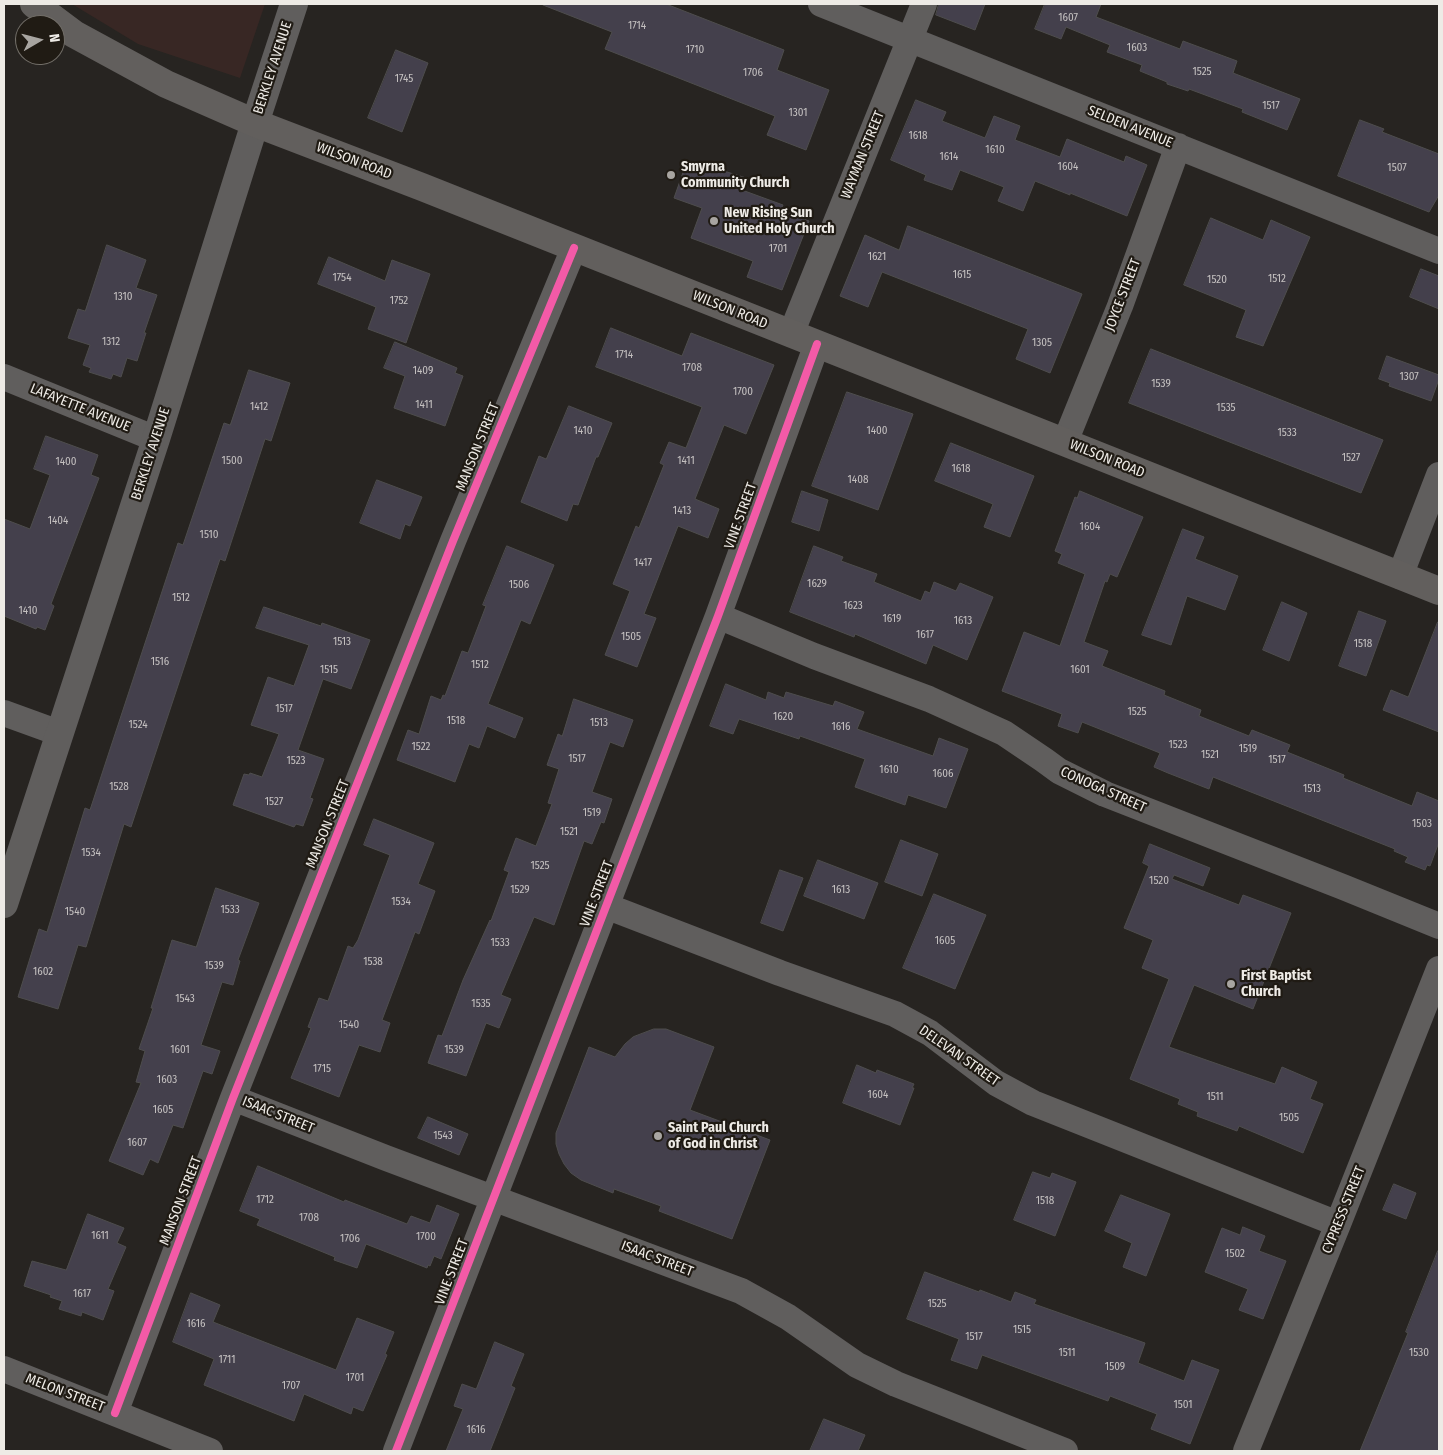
<!DOCTYPE html>
<style>
body{margin:0}
#map{position:relative;width:1443px;height:1455px;overflow:hidden;background:#272421;font-family:"Fira Sans Condensed",sans-serif}
canvas{display:block}
.frame{position:absolute;inset:0;border:5px solid #eeebe6;pointer-events:none}
.north{position:absolute;left:15px;top:15px;width:50px;height:50px;box-sizing:border-box;background:#201b14;border:1px solid #726e68;border-radius:50%;rotate:82deg;font-size:14px;font-weight:700;line-height:20px;text-align:center;color:#eeebe6}
.north::after{content:'';display:block;margin:auto;width:18px;height:22px;background:#a8a5a1;clip-path:polygon(50% 0,100% 100%,50% 72%,0 100%)}
</style>
<div id="map">
<canvas width="1443" height="1455"></canvas>
<div class="frame"></div>
<div class="north">N</div>
</div>
<script>
const c = document.querySelector('canvas').getContext('2d');
c.lineJoin = 'round';
function fill(path, color) { c.fillStyle = color; c.fill(path, 'evenodd'); }
function trace(path, color, width, dash) { c.strokeStyle = color; c.lineWidth = width; c.lineCap = dash ? 'butt' : 'round'; c.setLineDash(dash || []); c.stroke(path); }
function write(font, color, halo, rows, align = 'center') {
  c.font = font + ' "Fira Sans Condensed",sans-serif'; c.lineWidth = 4.5; c.setLineDash([]); c.textBaseline = 'middle'; c.strokeStyle = halo; c.fillStyle = color; for (const [text, x, y, turn = 0] of rows) {
    c.save(); c.translate(x, y); c.rotate((+turn || 0) * Math.PI / 180); c.textAlign = isNaN(turn) ? turn : align; if (halo) c.strokeText(text, 0, 0); c.fillText(text, 0, 0); c.restore();
  }
}
const commercial = new Path2D(`
 M72 4H265L240 78 138 44Z`);
const building = new Path2D(`
 M543 4H666L784 50 777 70 829 90 806 150 767 135 775 116 605 49 612 32 543 5Z
 M939 4H985L975 30 936 15Z
 M1045 4H1101L1096 17 1180 49 1183 41 1237 61 1233 73 1300 99 1287 130 1242 112 1243 109 1189 89 1188 91 1167 84V82L1140 71 1142 65 1107 52 1110 45 1066 27 1061 39 1035 29Z
 M396 50 428 63 402 132 368 118Z
 M916 100 946 112 942 121 985 138 994 116 1020 126 1015 140 1060 157 1067 139 1124 162 1126 156 1147 165 1127 216 1070 193V195L1035 181 1023 211 998 201 1004 187 960 170 952 190 924 180 926 175 891 160Z
 M1360 120 1384 129 1382 132 1439 154V195L1429 212 1338 176Z
 M699 163 746 178 742 190 783 205 781 210 809 221 782 290 747 277 753 261 691 238 702 208 674 198 686 164 697 167Z
 M1211 218 1263 240 1271 220 1310 237 1263 346 1236 337 1246 310 1184 285Z
 M908 226 1082 294 1050 373 1016 359 1028 329 882 272 868 307 840 296 865 235 899 250Z
 M107 245 146 260 136 288 157 295 144 333H146L137 361 127 358 121 377 113 374 111 379 89 372 91 368 83 365 90 345 68 338 78 309 85 311Z
 M329 257 385 281 392 260 430 274 406 343 368 329 376 307 318 284Z
 M1421 269 1439 276V309L1410 297Z
 M611 328 682 356 691 333 774 365 746 434 724 425 695 499 719 509 708 538 678 526 644 614 656 618 637 667 605 655 630 591 613 584 636 526 639 528 664 465 660 463 669 442 686 448 702 407 596 367Z
 M395 342 457 368 455 373 463 376 445 426 394 408 405 376 384 368Z
 M1151 349 1383 440 1361 493 1129 403Z
 M1387 356 1439 375V379L1431 401 1389 386 1390 383 1379 379Z
 M249 370 290 383 271 441 265 439 225 561 220 559 131 827 124 824 86 947 78 945 58 1009 18 997 39 929 47 932 85 808 90 810 178 543 183 545 224 423 230 425Z
 M847 392 913 414 878 510 812 486Z
 M569 406 612 423 598 457H596L578 505 573 504 567 521 521 502 539 456 546 459Z
 M46 436 98 455 91 475 99 478 51 604 54 606 45 630 37 627 36 629 4 616V519L30 529 50 475 34 469Z
 M951 443 1034 476 1010 537 984 527 993 504 935 481Z
 M377 480 422 497 410 526 405 524 400 539 360 523Z
 M802 491 828 500 819 531 792 522Z
 M1080 491 1143 517 1117 577 1110 574 1107 582 1105 581 1084 642 1108 651 1102 666 1165 691 1164 695 1201 710 1199 716 1249 736 1252 730 1290 745 1287 752 1344 775 1343 778 1412 806 1417 792 1439 801V842L1430 866 1427 865 1425 870 1405 862 1408 857 1394 851 1395 849 1213 777 1209 789 1168 773 1154 767 1160 753 1082 722 1078 733 1058 726 1062 714 1002 691 1024 632 1060 646 1085 574 1058 563 1062 554 1055 551 1075 497 1077 498Z
 M1183 529 1204 537 1195 559 1238 576 1225 610 1187 596 1171 645 1142 635Z
 M507 546 554 565 530 624 521 620 488 704 523 718 515 738 487 726 479 748 469 744 455 782 397 760 408 730 419 734 431 696 441 700 443 695 445 696 462 651 468 653 486 606 483 605Z
 M814 546 843 557 841 561 877 574 874 582 921 601 925 591 930 593 934 582 956 591 960 583 993 597 967 660 933 645 926 664 855 634 854 637 790 612Z
 M1282 602 1307 613 1289 661 1263 650Z
 M264 607 321 626 322 623 370 640 351 689 323 679 298 750 324 759 310 798 313 799 303 826 296 824 294 827 233 805 244 774 249 775 250 773 262 777 279 734 251 725 268 677 294 686 309 645 256 628Z
 M1359 611 1386 621 1366 676 1339 666Z
 M1438 622H1439V732L1383 710 1391 690 1408 697Z
 M726 684 766 700 768 692 784 698 786 692 833 706 835 701 864 712 857 729 933 756 939 738 968 749 946 808 908 795 905 805 855 787 865 759 800 736 799 739 739 719 733 734 710 726Z
 M574 699 633 720 623 747 610 742 592 792 612 799 604 823 601 822 592 844 584 841 554 925 534 917 501 995 511 999 499 1028 486 1023 466 1076 428 1063 438 1035 442 1036 463 980 490 920 491 921 509 872 504 870 516 838 536 846 552 804 548 803 559 769 547 765 558 734 562 736Z
 M374 819 434 843 418 884 435 891 419 934 415 932 382 1020 390 1023 380 1052 359 1045 339 1097 291 1078 311 1028 308 1027 319 998 328 1001 348 946 353 948 358 940 390 855 364 845Z
 M901 840 938 854 922 896 885 882Z
 M1150 844 1210 868 1203 886 1174 875 1172 879 1239 905 1243 895 1291 913 1253 1009 1194 985 1169 1047 1275 1084 1282 1067 1317 1082 1310 1099 1323 1104 1303 1153 1239 1126 1237 1131 1197 1116 1198 1112 1178 1104 1180 1099 1130 1079 1169 979 1142 968 1153 940 1124 928 1149 866 1143 863Z
 M818 860 878 883 864 919 804 896Z
 M780 870 803 878 783 931 761 923Z
 M216 888 259 903 238 960 240 961 233 985 222 982 201 1045 220 1051 212 1074 203 1071 183 1128 173 1125 158 1163 150 1159 143 1175 109 1161 141 1083 136 1082 145 1051 139 1049 153 1008H151L172 940 196 947Z
 M934 894 986 915 955 989 903 968Z
 M654 1029H666L714 1047 690 1110 770 1140 732 1239 659 1211 661 1206 614 1189 613 1193 581 1180 571 1173 564 1164 559 1154 556 1144V1133L589 1047 615 1057 625 1044 633 1037Z
 M857 1065 876 1073 877 1070 914 1084 912 1088H914L900 1125 843 1103Z
 M428 1117 468 1134 459 1155 418 1138Z
 M258 1166 344 1202 345 1200 407 1224 411 1216 430 1223 437 1205 459 1214 441 1259 434 1256 430 1266 428 1265 427 1268 366 1244 357 1268 334 1260 335 1257 257 1225 260 1219 240 1211Z
 M1033 1172 1050 1178 1052 1173 1076 1182 1055 1236 1014 1220Z
 M1394 1184 1416 1193 1406 1219 1383 1210Z
 M1121 1195 1170 1214 1146 1276 1123 1267 1132 1243 1105 1231Z
 M88 1214 124 1228 117 1243 126 1247 108 1289 114 1291 103 1320 82 1312 81 1316 59 1309 62 1301 50 1297 51 1295 24 1286 32 1261 66 1270Z
 M1243 1227 1265 1236 1259 1251 1286 1261 1263 1319 1239 1310 1248 1289 1205 1272 1222 1228 1240 1235Z
 M1438 1251 1439 1252V1451H1360L1408 1333 1406 1332Z
 M925 1272 979 1292 980 1290 1011 1302 1015 1292 1036 1300 1034 1304 1145 1343 1138 1363 1184 1381 1192 1360 1219 1370 1190 1444 1151 1429 1157 1414 1110 1396 1108 1401 982 1355 977 1369 951 1360 959 1339 907 1319Z
 M191 1293 220 1305 213 1322 336 1370 357 1318 394 1332 385 1354 387 1355 363 1411 353 1407 351 1414 304 1394 294 1421 204 1385 214 1359 173 1342Z
 M495 1342 524 1354 511 1386 515 1388 490 1451H446L463 1409 454 1406 462 1384 476 1389Z
 M824 1419 865 1435 858 1451H810Z`);
const minor = new Path2D(`
 M821 4 1439 251
 M791 334 924 4
 M4 377 156 439
 M1065 442 1120 306 1178 146
 M1400 576 1439 475
 M718 616 814 656 929 699 1004 733 1044 760 1059 771 1105 794 1343 887 1439 926
 M4 713 59 733
 M606 906 780 973 895 1014 930 1033 996 1083 1033 1103 1338 1224
 M233 1098 386 1158 741 1291 788 1317 857 1365 896 1384 1065 1451
 M4 1369 210 1451
 M115 1413 233 1098 453 541 574 248
 M396 1451 718 616 817 344
 M1246 1451 1338 1224 1439 969`);
const tertiary = new Path2D(`
 M4 904 156 439 255 123 294 4`);
const primary = new Path2D(`
 M34 4 74 34 166 84 255 123 422 187 1439 591`);
const cycleway = new Path2D(`
 M115 1413 233 1098 453 541 574 248
 M396 1451 718 616 817 344`);
const markers = [
 [671,175,5,"#a8a5a1"],
 [714,221,5,"#a8a5a1"],
 [1231,984,5,"#a8a5a1"],
 [658,1136,5,"#a8a5a1"]
];
const numberNames = [
 ["1607",1068,18],
 ["1714",637,26],
 ["1603",1137,48],
 ["1710",695,50],
 ["1525",1202,72],
 ["1706",753,73],
 ["1745",404,79],
 ["1517",1271,106],
 ["1301",798,113],
 ["1618",918,136],
 ["1610",995,150],
 ["1614",949,157],
 ["1604",1068,167],
 ["1507",1397,168],
 ["1701",778,249],
 ["1621",877,257],
 ["1615",962,275],
 ["1754",342,278],
 ["1512",1277,279],
 ["1520",1217,280],
 ["1310",123,297],
 ["1752",399,301],
 ["1312",111,342],
 ["1305",1042,343],
 ["1714",624,355],
 ["1708",692,368],
 ["1409",423,371],
 ["1307",1409,377],
 ["1539",1161,384],
 ["1700",743,392],
 ["1411",424,405],
 ["1412",259,407],
 ["1535",1226,408],
 ["1410",583,431],
 ["1400",877,431],
 ["1533",1287,433],
 ["1527",1351,458],
 ["1500",232,461],
 ["1411",686,461],
 ["1400",66,462],
 ["1618",961,469],
 ["1408",858,480],
 ["1413",682,511],
 ["1404",58,521],
 ["1604",1090,527],
 ["1510",209,535],
 ["1417",643,563],
 ["1629",817,584],
 ["1506",519,585],
 ["1512",181,598],
 ["1623",853,606],
 ["1410",28,611],
 ["1619",892,619],
 ["1613",963,621],
 ["1617",925,635],
 ["1505",631,637],
 ["1513",342,642],
 ["1518",1363,644],
 ["1516",160,662],
 ["1512",480,665],
 ["1515",329,670],
 ["1601",1080,670],
 ["1517",284,709],
 ["1525",1137,712],
 ["1620",783,717],
 ["1518",456,721],
 ["1513",599,723],
 ["1524",138,725],
 ["1616",841,727],
 ["1523",1178,745],
 ["1522",421,747],
 ["1519",1248,749],
 ["1521",1210,755],
 ["1517",577,759],
 ["1517",1277,760],
 ["1523",296,761],
 ["1610",889,770],
 ["1606",943,774],
 ["1528",119,787],
 ["1513",1312,789],
 ["1527",274,802],
 ["1519",592,813],
 ["1503",1422,824],
 ["1521",569,832],
 ["1534",91,853],
 ["1525",540,866],
 ["1520",1159,881],
 ["1529",520,890],
 ["1613",841,890],
 ["1534",401,902],
 ["1533",230,910],
 ["1540",75,912],
 ["1605",945,941],
 ["1533",500,943],
 ["1538",373,962],
 ["1539",214,966],
 ["1602",43,972],
 ["1543",185,999],
 ["1535",481,1004],
 ["1540",349,1025],
 ["1601",180,1050],
 ["1539",454,1050],
 ["1715",322,1069],
 ["1603",167,1080],
 ["1604",878,1095],
 ["1511",1215,1097],
 ["1605",163,1110],
 ["1505",1289,1118],
 ["1543",443,1136],
 ["1607",137,1143],
 ["1712",265,1200],
 ["1518",1045,1201],
 ["1708",309,1218],
 ["1611",100,1236],
 ["1700",426,1237],
 ["1706",350,1239],
 ["1502",1235,1254],
 ["1617",82,1294],
 ["1525",937,1304],
 ["1616",196,1324],
 ["1515",1022,1330],
 ["1517",974,1337],
 ["1511",1067,1353],
 ["1530",1419,1353],
 ["1711",227,1360],
 ["1509",1115,1367],
 ["1701",355,1378],
 ["1707",291,1386],
 ["1501",1183,1405],
 ["1616",476,1430]
];
const streetNames = [
 ["BERKLEY AVENUE",273,68,-72],
 ["SELDEN AVENUE",1130,127,22],
 ["WAYMAN STREET",863,155,-68],
 ["WILSON ROAD",354,161,21],
 ["JOYCE STREET",1123,295,-69],
 ["WILSON ROAD",730,310,22],
 ["LAFAYETTE AVENUE",80,408,22],
 ["MANSON STREET",478,447,-68],
 ["BERKLEY AVENUE",151,454,-72],
 ["WILSON ROAD",1107,459,22],
 ["VINE STREET",741,516,-70],
 ["CONOGA STREET",1103,790,24],
 ["MANSON STREET",328,824,-68],
 ["VINE STREET",597,894,-69],
 ["DELEVAN STREET",959,1056,35],
 ["ISAAC STREET",278,1115,22],
 ["MANSON STREET",181,1201,-69],
 ["CYPRESS STREET",1344,1210,-68],
 ["ISAAC STREET",657,1259,21],
 ["VINE STREET",452,1272,-69],
 ["MELON STREET",65,1393,21]
];
const poiNames = [
 ["Smyrna",681,167],
 ["Community Church",681,183],
 ["New Rising Sun",724,213],
 ["United Holy Church",724,229],
 ["First Baptist",1241,976],
 ["Church",1241,992],
 ["Saint Paul Church",668,1128],
 ["of God in Christ",668,1144]
];
fill(commercial, '#382724');
fill(building, '#44404c');
trace(building, '#4e4d4d', 1);
trace(minor, '#605e5d', 26);
trace(tertiary, '#605e5d', 28);
trace(primary, '#625f5d', 28);
trace(cycleway, '#f35aa7', 8);
for (const [x, y, r, color] of markers) { const dot = new Path2D(); dot.arc(x, y, r, 0, 2 * Math.PI); c.fillStyle = color; c.fill(dot); trace(dot, '#201b14', 2); }
write('11px', '#c4c0c0', null, numberNames);
write('14px', '#eeebe6', '#201b14', streetNames);
write('bold 14px', '#eeebe6', '#201b14', poiNames, 'left');
</script>
